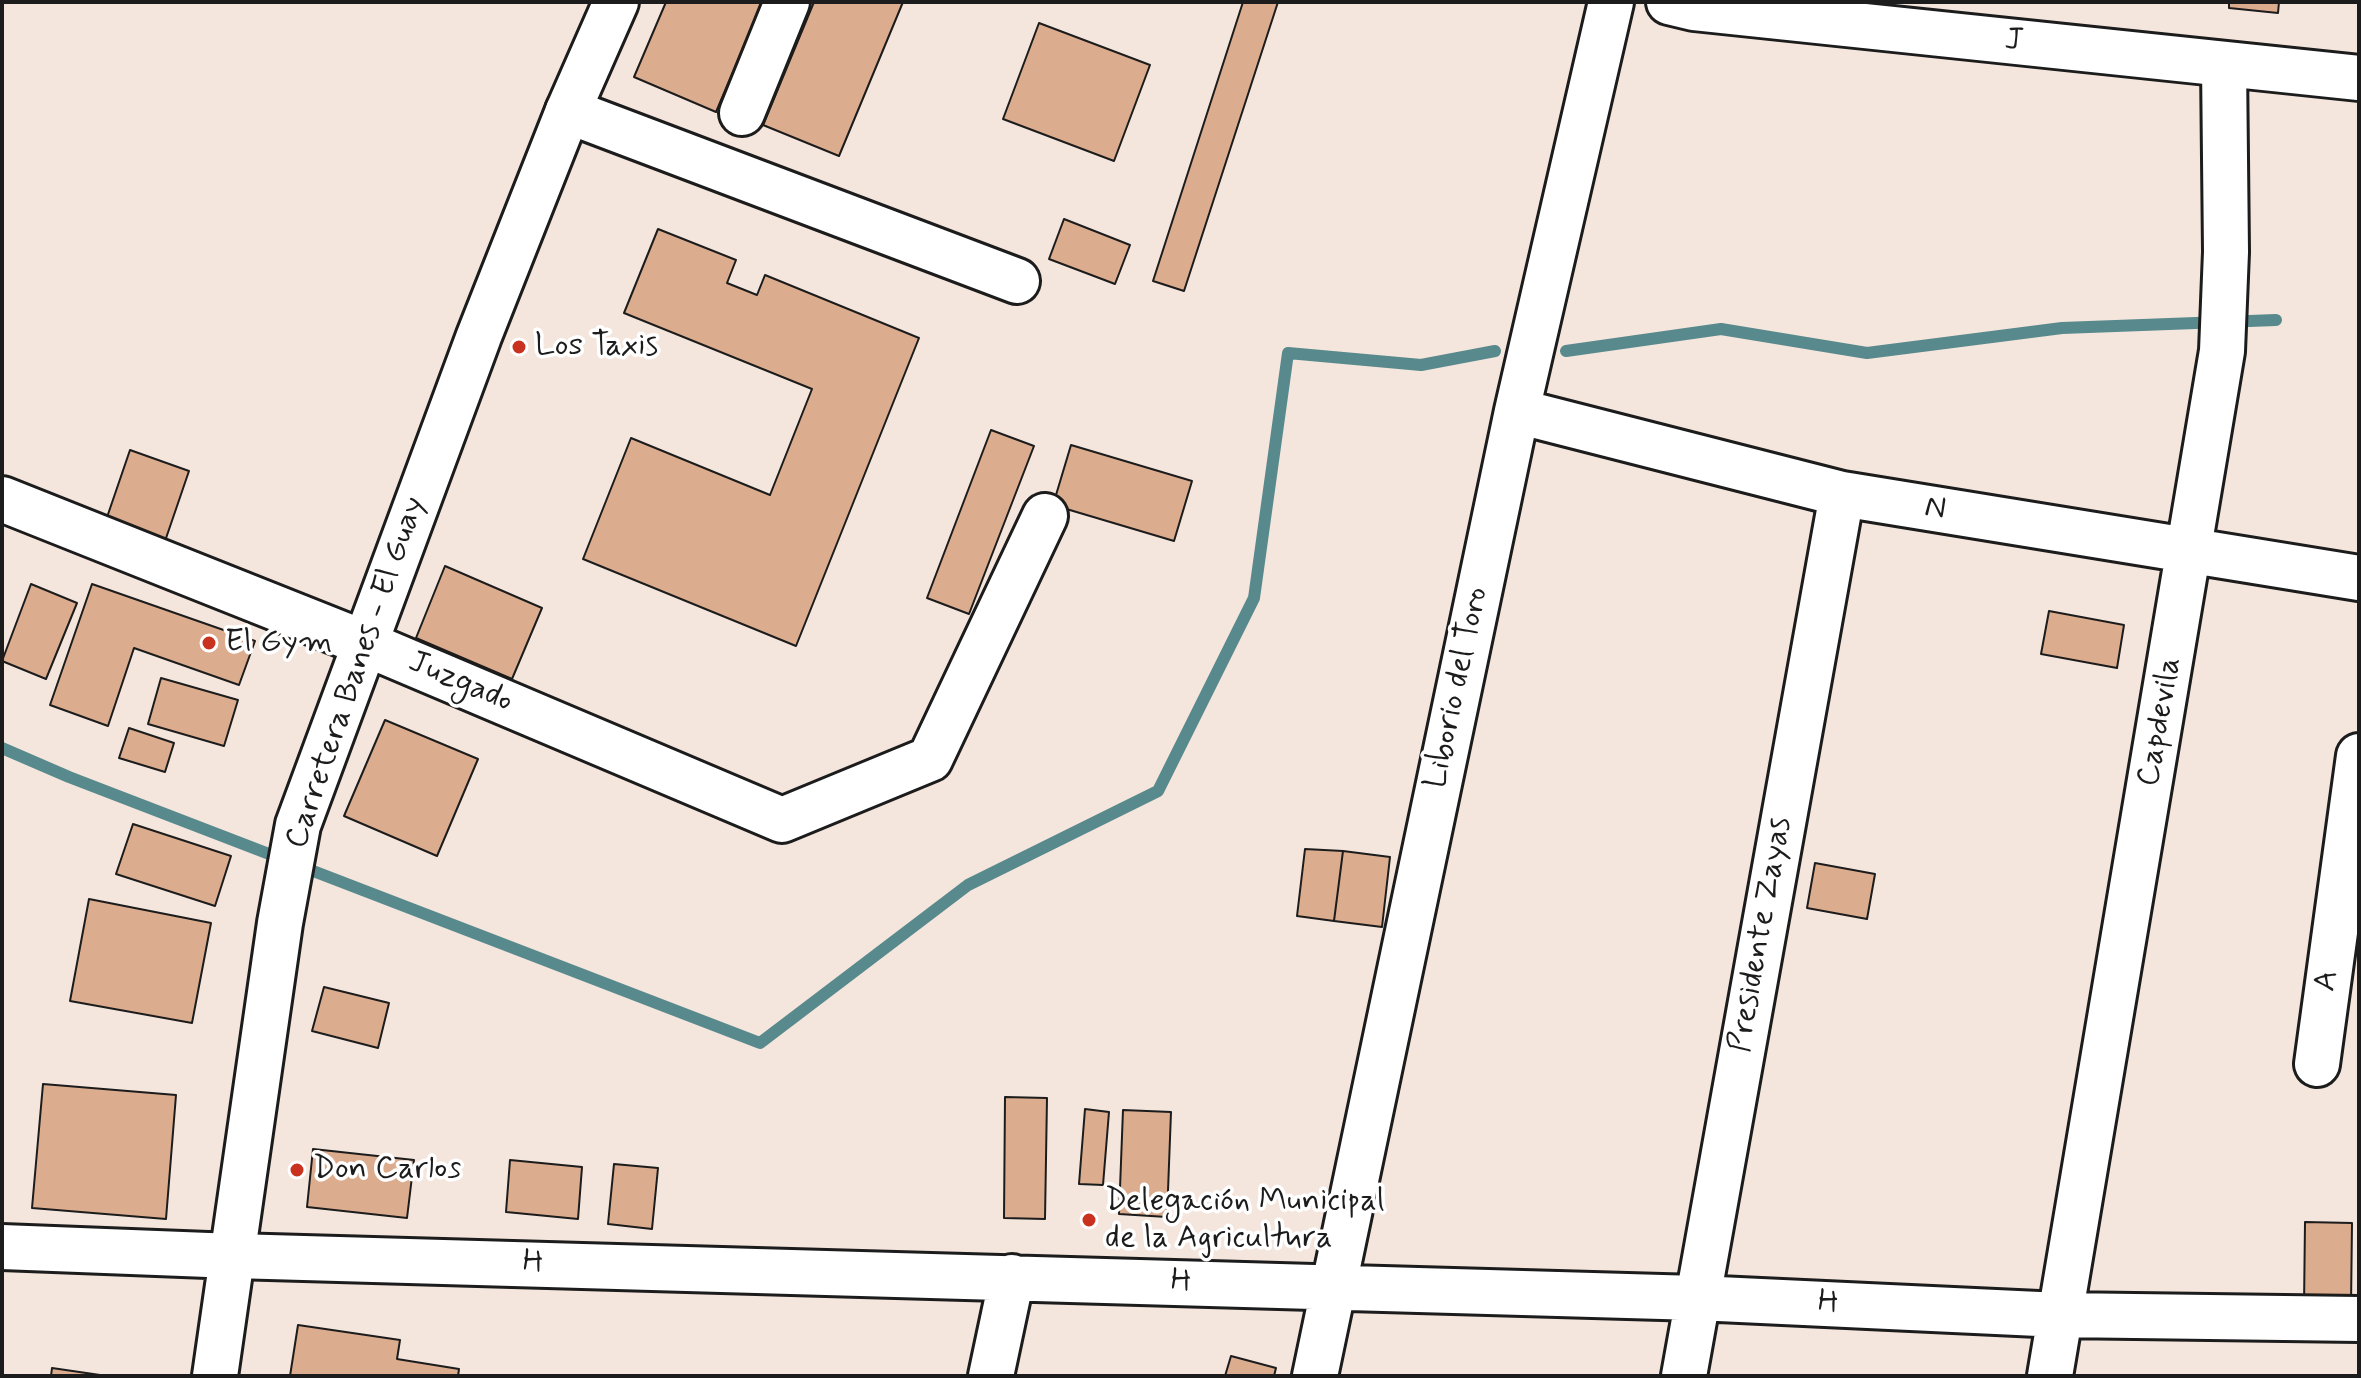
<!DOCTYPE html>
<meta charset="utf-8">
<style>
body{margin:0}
#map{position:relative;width:2361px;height:1378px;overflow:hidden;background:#f4e6dd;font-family:Mynerve,sans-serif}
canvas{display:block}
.frame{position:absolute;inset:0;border:4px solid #1c1c1c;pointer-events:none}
</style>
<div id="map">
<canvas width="2361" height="1378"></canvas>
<div class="frame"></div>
</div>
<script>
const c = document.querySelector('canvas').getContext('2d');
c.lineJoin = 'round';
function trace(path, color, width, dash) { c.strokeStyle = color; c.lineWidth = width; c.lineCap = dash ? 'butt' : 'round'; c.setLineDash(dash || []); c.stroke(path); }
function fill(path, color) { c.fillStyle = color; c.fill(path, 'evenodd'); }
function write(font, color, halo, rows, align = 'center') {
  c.font = font + ' Mynerve,sans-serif'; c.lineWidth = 7; c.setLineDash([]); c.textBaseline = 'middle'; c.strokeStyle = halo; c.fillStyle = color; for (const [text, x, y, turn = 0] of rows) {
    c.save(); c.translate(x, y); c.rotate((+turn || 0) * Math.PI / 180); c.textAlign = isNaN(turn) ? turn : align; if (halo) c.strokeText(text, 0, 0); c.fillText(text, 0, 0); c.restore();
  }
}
const stream = new Path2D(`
 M1566 351 1721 329 1867 353 2062 328 2276 320
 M2 748 69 777 760 1043 968 885 1158 791 1254 598 1288 353 1421 365 1495 351`);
const building = new Path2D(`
 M666 2H763L716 112 634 77Z
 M814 2H903L839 156 763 125Z
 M1243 2H1278L1184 291 1153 281Z
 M2229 2H2279L2278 13 2229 8Z
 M1039 23 1150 65 1114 161 1003 119Z
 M1064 219 1130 245 1115 284 1049 259Z
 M658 229 736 260 727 283 757 295 765 275 919 338 796 646 583 559 631 438 770 495 812 389 624 313Z
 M991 430 1034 446 969 614 927 598Z
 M1071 445 1192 481 1174 541 1053 505Z
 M130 450 189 471 163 547 104 526Z
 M445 566 542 608 512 679 416 638Z
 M31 584 77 603 46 679 2 661Z
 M92 584 255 641 239 685 134 648 108 726 50 705Z
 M2049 611 2124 625 2117 668 2041 654Z
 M161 678 238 700 224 746 148 724Z
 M385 720 478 759 437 856 344 816Z
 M129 728 174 743 165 772 119 758Z
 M133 824 231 856 215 906 116 874Z
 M1305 849 1343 851 1334 921 1297 916Z
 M1343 851 1390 857 1382 927 1334 921Z
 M1815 863 1875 874 1867 919 1807 908Z
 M89 899 211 923 192 1023 70 1001Z
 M324 987 389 1003 378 1048 312 1031Z
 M43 1084 176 1095 166 1219 32 1208Z
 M1005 1097 1047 1098 1045 1219 1004 1218Z
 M1085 1109 1109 1112 1103 1185 1079 1184Z
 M1123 1110 1171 1112 1167 1217 1119 1214Z
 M313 1149 414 1160 407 1218 307 1207Z
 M510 1160 582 1167 578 1219 506 1212Z
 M614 1164 658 1168 652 1229 608 1224Z
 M2305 1222 2352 1223 2351 1306H2304Z
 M298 1325 400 1340 397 1359 459 1369 458 1376H290Z
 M1231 1356 1276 1368 1274 1376H1225Z
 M52 1368 100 1375V1376H51Z`);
const minor = new Path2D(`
 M1669 2 1694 8 2359 78
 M568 111 1017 281
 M742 113 787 2
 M1517 411 1842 494 2359 578
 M2 499 364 643 782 820 930 759 1045 516
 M2317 1064 2359 756
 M234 1256 1697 1298 2060 1315 2359 1319
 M991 1376 1012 1277
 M1315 1376 1517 411 1611 2
 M1684 1376 1842 494
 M2050 1376 2222 351 2226 252 2224 64`);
const major = new Path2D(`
 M2 1247 234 1256
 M215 1376 280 923 298 825 479 336 568 111 616 2`);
const markers = [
 [519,347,8,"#c8321e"],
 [209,643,8,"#c8321e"],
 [297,1170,8,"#c8321e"],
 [1089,1220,8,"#c8321e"]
];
const streetNames = [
 ["J",2014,42,6],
 ["N",1935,510,9],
 ["Carretera Banes - El Guay",357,673,-71],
 ["Juzgado",460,683,23],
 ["Liborio del Toro",1458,688,-78],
 ["Capdevila",2161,722,-80],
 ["Presidente Zayas",1762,935,-80],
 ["A",2328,981,-82],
 ["H",533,1264,2],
 ["H",1181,1283,2],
 ["H",1828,1304,3]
];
const poiNames = [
 ["Los Taxis",535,347],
 ["El Gym",225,643],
 ["Don Carlos",313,1170],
 ["Delegación Municipal",1105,1202],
 ["de la Agricultura",1105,1239]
];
trace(stream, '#58898c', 12);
fill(building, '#dcac8e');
trace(building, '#1c1c1c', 2);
trace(minor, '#1c1c1c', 50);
trace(major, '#1c1c1c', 50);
trace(minor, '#fff', 44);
trace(major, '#fff', 44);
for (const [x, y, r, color] of markers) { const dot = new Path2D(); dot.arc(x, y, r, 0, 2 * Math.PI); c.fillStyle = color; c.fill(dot); trace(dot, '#fff', 3); }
write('32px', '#1c1c1c', '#fff', streetNames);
write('32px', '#1c1c1c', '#fff', poiNames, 'left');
</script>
